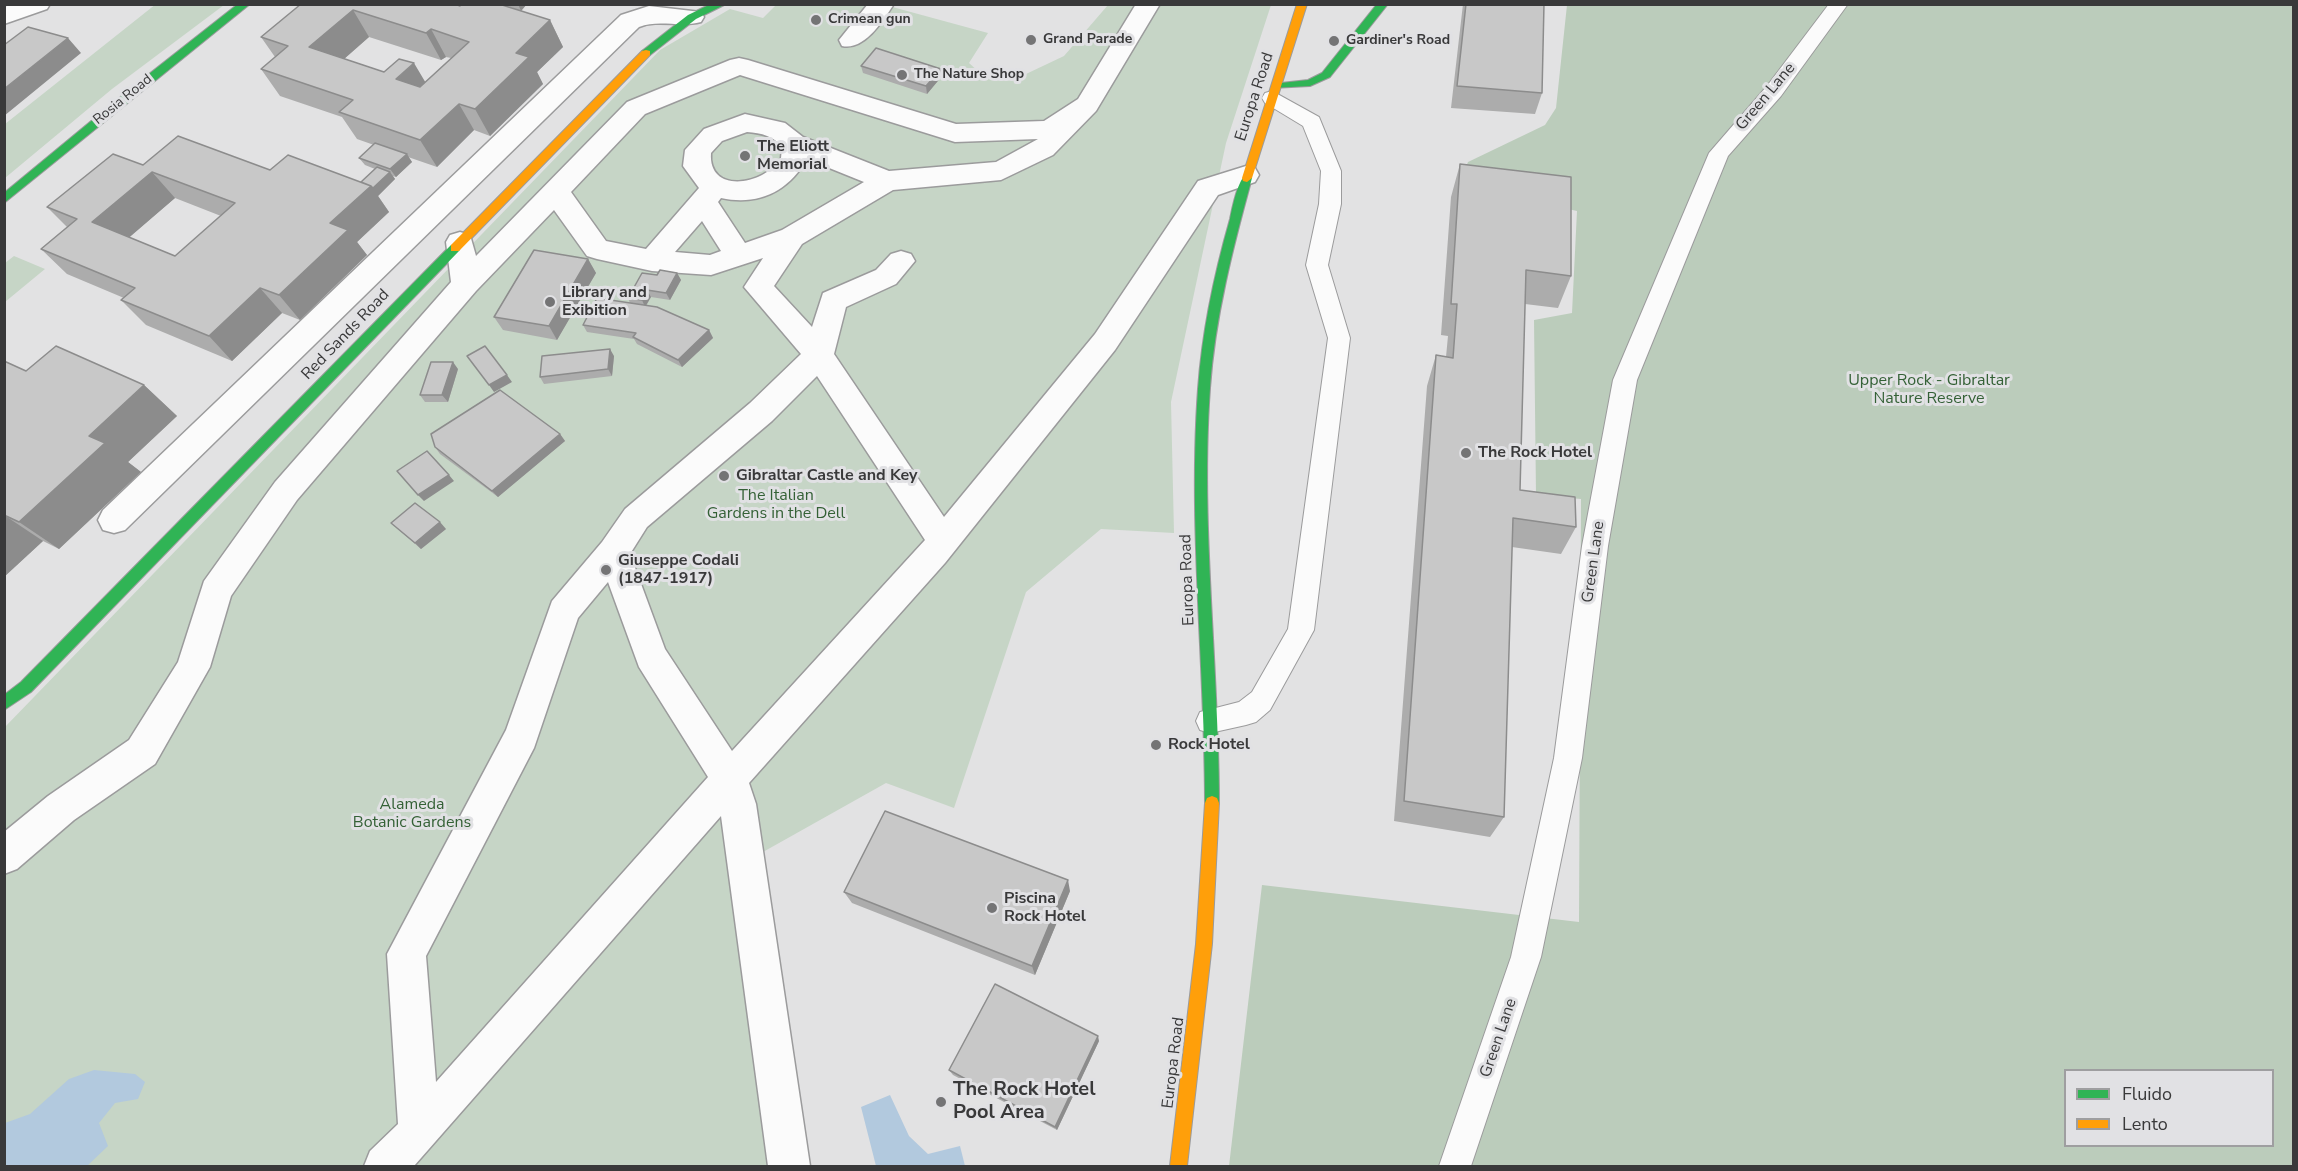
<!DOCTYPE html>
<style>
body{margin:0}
#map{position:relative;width:2298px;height:1171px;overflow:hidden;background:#e2e2e3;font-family:"Nunito Sans",sans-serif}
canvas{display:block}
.frame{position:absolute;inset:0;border:6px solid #39393a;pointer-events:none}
.legend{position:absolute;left:2064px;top:1069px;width:210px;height:78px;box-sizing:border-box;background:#e1e1e4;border:2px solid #9e9ea0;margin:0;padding:8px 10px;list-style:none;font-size:18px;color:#39393a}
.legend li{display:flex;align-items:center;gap:12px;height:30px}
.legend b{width:30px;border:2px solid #9e9ea0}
</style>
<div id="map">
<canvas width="2298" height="1171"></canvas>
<div class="frame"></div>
<ul class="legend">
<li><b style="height:8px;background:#30b455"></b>Fluido</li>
<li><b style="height:8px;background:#ff9f0a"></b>Lento</li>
</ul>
</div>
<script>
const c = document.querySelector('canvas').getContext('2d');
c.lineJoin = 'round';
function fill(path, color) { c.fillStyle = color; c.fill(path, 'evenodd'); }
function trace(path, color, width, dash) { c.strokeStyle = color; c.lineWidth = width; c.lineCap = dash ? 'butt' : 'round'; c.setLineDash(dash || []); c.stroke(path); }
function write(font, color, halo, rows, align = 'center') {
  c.font = font + ' "Nunito Sans",sans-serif'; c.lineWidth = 6; c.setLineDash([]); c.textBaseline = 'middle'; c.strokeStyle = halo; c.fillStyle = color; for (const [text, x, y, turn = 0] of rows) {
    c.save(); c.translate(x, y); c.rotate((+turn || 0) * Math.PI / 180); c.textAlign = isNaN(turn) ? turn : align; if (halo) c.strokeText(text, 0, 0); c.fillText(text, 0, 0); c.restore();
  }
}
const green = new Path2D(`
 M156 4 224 5 112 89 5 178V124Z
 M776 5H885L988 33 969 63 980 73 995 77 1026 74 1064 56 1108 5H1271L1226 143 1171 402 1174 533 1101 529 1026 592 954 808 886 783 763 852 808 1166H5L4 728 660 50 730 9 763 18Z
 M14 256 45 269 5 302V263Z`);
const forest = new Path2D(`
 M1567 5H2293V1166H1229L1262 885 1579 922 1581 499 1536 495 1534 320 1572 313 1577 211 1459 184 1468 162 1545 125 1556 108ZM2066 1070H2272V1146H2066Z`);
const water = new Path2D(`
 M94 1070 135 1074 145 1082 138 1099 115 1103 99 1123 108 1146 87 1166H5V1123L30 1114 69 1079Z
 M890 1095 909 1136 928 1154 960 1146 965 1166H876L861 1107Z`);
const lane = new Path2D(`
 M1829 4H1848L1781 96 1728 156 1637 380 1608 546 1582 758 1541 957 1471 1166H1439L1511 957 1554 758 1582 546 1613 380 1709 153 1767 86Z
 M1272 91 1319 117 1341 171V204L1328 265 1350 338 1314 630 1270 710 1256 722 1246 725 1210 733 1200 730 1196 721 1200 712 1239 702 1252 692 1288 629 1328 338 1306 265 1319 204 1321 171 1303 126 1265 103 1262 98 1265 93Z`);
const street = new Path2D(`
 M13 4H50L47 9 4 24V7Z
 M868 4H894C883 21 864 51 842 46L839 40Z
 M1136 4H1160L1096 111 1053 155 1001 180 893 190 802 244 774 286 812 327 823 293 876 270 891 254 901 251 911 254 915 261 896 284 846 307 834 354 944 517 1095 334 1198 181 1246 166 1255 168 1259 175 1255 182 1218 195 1115 350 945 563 749 783 756 804 810 1166H768L721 816 414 1166H364L370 1151 398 1124 387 954 506 730 552 601 602 542 625 509 750 403 801 354 744 287 763 258 711 275 652 271 597 259 587 256 554 210 476 291 297 500 231 596 210 667 155 764 74 820 17 869 4 874V832L48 796 129 740 178 662 204 581 275 482 451 282 446 242 450 235 460 232 470 235 476 256 627 102 730 60 739 58 748 60 956 124 1044 121 1078 99ZM740 75 955 142 1038 139 996 162 889 171 803 137 785 123 745 114 704 129 685 150 683 166 699 188 646 249 606 241 571 192 645 114ZM747 132C761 133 775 136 782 148L781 158C765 185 708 195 711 153L722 141ZM807 159 864 182 782 230 745 243 718 202 721 198C758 206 788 192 807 159ZM702 221 721 251 710 255 675 252ZM817 376 925 540 732 751 665 649 630 554 647 527 772 421ZM608 582 639 667 708 777 436 1082 426 956 534 748 578 618Z
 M649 6 701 12 704 17 701 22C680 28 659 19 639 27L125 530 114 533 103 530 98 520 103 510 621 15Z`);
const fast = new Path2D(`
 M238 4H250L4 203V193L130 89Z
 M711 4H726L696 19 650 55H642V51L688 15Z
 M1377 4H1388L1330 77 1310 86 1272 88V84L1308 80 1322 73Z
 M1247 174 1252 178C1233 247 1215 317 1210 388 1200 526 1219 665 1219 803L1217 808 1212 810 1207 808 1205 803C1205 665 1188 527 1198 389 1202 332 1214 275 1230 219 1232 209 1238 178 1247 174Z
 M455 244 461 248 459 251 31 692 4 710V695L21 682 451 245Z`);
const slow = new Path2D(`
 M1297 4H1307L1252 178 1247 182 1243 181 1242 178Z
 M646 50 650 51V55L459 251H451V245L642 51Z
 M1212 796 1217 798 1219 803 1212 944 1187 1166H1170L1196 944 1205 803 1207 798Z`);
const wall = new Path2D(`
 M301 4 460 6 550 20 563 47 537 72 543 84 490 136 474 130 437 167 408 157 412 162 396 177 393 176 395 179 378 196 389 212 357 242 367 255 300 320 282 313 232 361 146 325 121 300 124 298 67 274 41 249 67 227 47 207 143 165 270 170 361 182 375 169 365 165 359 158 374 145 357 139 342 117 280 96 261 69 275 57 261 37ZM369 37 441 60 446 57 451 58 425 82 384 72 344 59ZM175 198 221 216 175 256 129 237Z
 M502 4H527L521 11Z
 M1463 4H1544L1542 93 1535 114 1451 108Z
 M861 66 942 76 927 94 863 73Z
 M1460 164 1571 276 1558 308 1525 304 1520 490 1576 527 1561 554 1512 547 1504 817 1490 837 1394 821 1427 386 1436 355 1446 357 1448 336 1441 335 1451 197Z
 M588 259 596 273 557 340 503 330 494 317Z
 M677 273 681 280 670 300 651 297 646 306 709 330 713 338 682 367 637 344 634 339 587 332 583 325 630 303 628 298 657 275Z
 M614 356 612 376 544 384 540 377Z
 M4 361 26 371 144 385 177 416 128 462 141 472 59 549 43 541 4 577Z
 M458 369 448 402H425L420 395Z
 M560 434 565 441 498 497 440 454 435 447Z
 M391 523 446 529 421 549Z
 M1070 891 1035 975 852 903 844 892Z
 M1099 1041 1057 1130 953 1075 949 1070Z`);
const shadedWall = new Path2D(`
 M518 4H527L521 11Z
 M353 10 369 37 327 74 309 47Z
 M550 20 563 47 537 72 543 84 490 136 475 109 516 53Z
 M431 29 446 57 441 60 426 33Z
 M68 38 81 53 4 116V89Z
 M414 63 430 90 396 79Z
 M941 69 942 76 927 94 926 86Z
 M459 104 474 130 437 167 420 140Z
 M407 154 412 162 396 177 390 169Z
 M152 172 175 198 117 248 92 222Z
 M390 172 395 179 378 196 389 212 357 242 367 255 300 320 279 295 330 223 371 186Z
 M588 259 596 273 557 340 549 326Z
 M677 273 681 280 670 300 666 293Z
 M260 288 282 313 232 361 209 336Z
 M647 290 651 297 645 307 642 300Z
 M709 330 713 338 682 367 678 360Z
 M610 349 614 356 612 376 608 369Z
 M453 362 458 369 448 402 442 395Z
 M507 375 512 382 494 392 489 385Z
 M144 385 177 416 128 462 141 472 59 549 19 522 89 436Z
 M560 434 565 441 498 497 492 491Z
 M449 475 454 481 424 501 418 495Z
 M4 515 43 541 4 577Z
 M440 522 446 529 421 549 415 543Z
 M1068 880 1070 891 1035 975 1032 966Z
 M1098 1036 1099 1041 1057 1130 1055 1127Z`);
const building = new Path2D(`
 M301 4H455L460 6 461 4H499L550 20 516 53 529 57 475 109 459 104 420 140 339 112 353 100 261 69 288 46 261 37ZM353 10 426 33 431 29 469 42 420 87 396 79 414 63 399 59 384 72 309 47Z
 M1466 4H1544L1542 93 1457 86Z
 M28 27 68 38 4 89V45Z
 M876 48 941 69 926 86 861 66Z
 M178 136 270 170 288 155 371 186 330 223 348 230 279 295 260 288 209 336 121 300 135 288 41 249 77 219 47 207 113 154 143 165ZM152 172 235 203 175 256 92 222Z
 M375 143 407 154 390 169 359 158Z
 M1460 164 1571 177V276L1526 270 1520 490 1575 497 1576 527 1513 518 1504 817 1404 801 1436 355 1453 358 1457 304H1451Z
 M377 167 390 172 373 188 371 186 361 182Z
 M534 250 588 259 549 326 494 317Z
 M660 270 677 273 666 293 647 290 642 300 628 298 642 273 657 275Z
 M597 298 657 307 709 330 678 360 633 337 636 333 583 325Z
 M56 346 144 385 89 436 105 443 19 522 4 515V361L26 371Z
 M485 346 507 375 489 385 467 356Z
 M610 349 608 369 540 377 542 356Z
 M431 362H453L442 395H420Z
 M500 390 560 434 492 491 435 447 431 434Z
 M427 451 449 475 418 495 397 471Z
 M415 503 440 522 415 543 391 523Z
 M885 811 1068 880 1032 966 844 892Z
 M995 984 1098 1036 1055 1127 949 1070Z`);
const markers = [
 [816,20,6,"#747475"],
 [1031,40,6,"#747475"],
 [1334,41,6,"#747475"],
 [902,75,6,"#747475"],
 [745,156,6,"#747475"],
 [550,302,6,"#747475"],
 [1466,453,6,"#747475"],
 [724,476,6,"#747475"],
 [606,570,6,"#747475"],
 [1156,745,6,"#747475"],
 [992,908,6,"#747475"],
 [941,1102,6,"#747475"]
];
const farPoinames = [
 ["Crimean gun",828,20],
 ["Grand Parade",1043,40],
 ["Gardiner's Road",1346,41],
 ["The Nature Shop",914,75]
];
const farStreetnames = [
 ["Rosia Road",123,100,-39]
];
const streetNames = [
 ["Europa Road",1255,97,-72],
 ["Green Lane",1766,97,-50],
 ["Red Sands Road",346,335,-46],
 ["Green Lane",1594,562,-82],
 ["Europa Road",1188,580,-92],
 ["Green Lane",1499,1038,-71],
 ["Europa Road",1174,1063,-83]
];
const poiNames = [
 ["The Eliott",757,147],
 ["Memorial",757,165],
 ["Library and",562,293],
 ["Exibition",562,311],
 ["The Rock Hotel",1478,453],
 ["Gibraltar Castle and Key",736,476],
 ["Giuseppe Codali",618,561],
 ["(1847-1917)",618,579],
 ["Rock Hotel",1168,745],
 ["Piscina",1004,899],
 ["Rock Hotel",1004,917]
];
const parkNames = [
 ["Upper Rock - Gibraltar",1929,381],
 ["Nature Reserve",1929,399],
 ["The Italian",776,496],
 ["Gardens in the Dell",776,514],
 ["Alameda",412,805],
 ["Botanic Gardens",412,823]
];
const nearPoinames = [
 ["The Rock Hotel",953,1090],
 ["Pool Area",953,1113]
];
fill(green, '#c6d5c6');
fill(forest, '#bcb');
fill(water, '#b2c9de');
trace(lane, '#9b9b9c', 2);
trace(street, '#9b9b9c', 3);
trace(fast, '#9b9b9c', 2);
trace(slow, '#9b9b9c', 2);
fill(lane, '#fbfbfb');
fill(street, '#fbfbfb');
fill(fast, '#30b455');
fill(slow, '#ff9f0a');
fill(wall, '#acacac');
fill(shadedWall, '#8c8c8c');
fill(building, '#c8c8c8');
trace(building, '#8c8c8c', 1.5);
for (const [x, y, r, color] of markers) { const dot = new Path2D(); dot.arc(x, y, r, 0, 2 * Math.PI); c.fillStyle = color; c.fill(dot); trace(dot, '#e1e1e4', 2); }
write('bold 14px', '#39393a', '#e1e1e4', farPoinames, 'left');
write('14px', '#39393a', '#e1e1e4', farStreetnames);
write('16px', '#39393a', '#e1e1e4', streetNames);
write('bold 16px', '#39393a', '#e1e1e4', poiNames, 'left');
write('16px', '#346136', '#e1e1e4', parkNames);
write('bold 20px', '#39393a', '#e1e1e4', nearPoinames, 'left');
</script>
